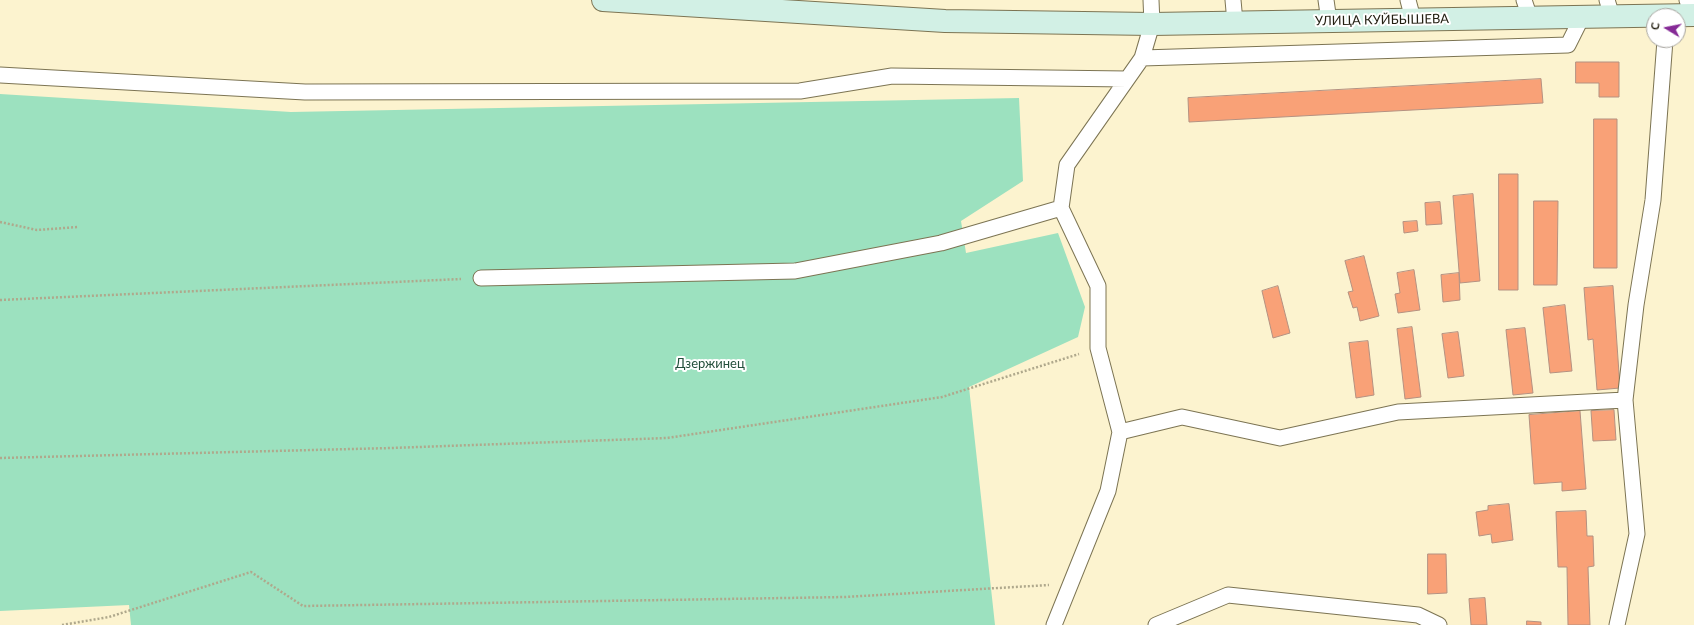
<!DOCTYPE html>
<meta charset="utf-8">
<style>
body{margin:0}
#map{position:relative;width:1694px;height:625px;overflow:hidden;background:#fcf3cf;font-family:Lato,sans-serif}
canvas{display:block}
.north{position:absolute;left:1646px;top:8px;width:40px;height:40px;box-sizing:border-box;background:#fff;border:1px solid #a7a5a0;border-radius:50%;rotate:280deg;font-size:11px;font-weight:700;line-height:16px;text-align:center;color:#221e11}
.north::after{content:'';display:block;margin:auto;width:14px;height:18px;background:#852a96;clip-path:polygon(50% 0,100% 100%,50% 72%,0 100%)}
</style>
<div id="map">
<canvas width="1694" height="625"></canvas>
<div class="north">С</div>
</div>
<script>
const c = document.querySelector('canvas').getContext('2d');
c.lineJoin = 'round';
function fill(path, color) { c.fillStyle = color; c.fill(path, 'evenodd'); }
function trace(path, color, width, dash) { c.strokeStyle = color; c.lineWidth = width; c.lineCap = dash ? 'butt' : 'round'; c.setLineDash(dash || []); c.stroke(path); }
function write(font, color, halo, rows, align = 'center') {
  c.font = font + ' Lato,sans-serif'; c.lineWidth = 4; c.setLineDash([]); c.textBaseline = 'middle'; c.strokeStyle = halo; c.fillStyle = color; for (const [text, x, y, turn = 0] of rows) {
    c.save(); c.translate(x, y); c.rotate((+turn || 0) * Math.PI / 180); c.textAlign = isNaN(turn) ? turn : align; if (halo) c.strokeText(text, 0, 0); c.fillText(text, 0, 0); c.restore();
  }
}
const green = new Path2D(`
 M0 94 291 112 1019 98 1023 181 961 221 966 253 1058 233 1085 307 1078 337 969 387 995 625H131L129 605 0 611Z`);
const building = new Path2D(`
 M1576 62H1619V97H1599V83H1576Z
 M1541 79 1543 103 1189 122 1188 98Z
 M1594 119H1617V268H1594Z
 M1499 174H1518V290H1499Z
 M1473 194 1480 281 1460 283 1453 196Z
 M1534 201H1558L1557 285H1534Z
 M1440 202 1442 224 1426 225 1425 203Z
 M1417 221 1418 231 1404 233 1403 222Z
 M1364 256 1379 316 1360 321 1357 307 1353 308 1348 292 1353 291 1345 261Z
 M1414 270 1420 310 1398 313 1395 294 1400 293 1397 273Z
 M1459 273 1460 300 1443 302 1441 275Z
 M1278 286 1290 333 1273 338 1262 291Z
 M1613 286 1620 388 1597 390 1593 339 1588 340 1584 288Z
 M1565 305 1572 371 1550 373 1543 308Z
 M1412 327 1421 397 1405 399 1397 329Z
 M1525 328 1533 393 1513 395 1506 330Z
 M1458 332 1464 376 1448 378 1442 334Z
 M1368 341 1374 395 1356 398 1349 343Z
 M1614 410 1616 440 1593 441 1591 411Z
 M1580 411 1586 489 1562 491V482L1534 484 1529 415Z
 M1509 504 1513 540 1492 543 1491 534 1479 536 1476 512 1488 510V506Z
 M1586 511 1587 536H1593L1594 566 1588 567 1590 625H1568L1567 567H1558L1556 512Z
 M1428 554H1446L1447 593 1428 594Z
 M1485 598 1487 625H1471L1469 599Z
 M1527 621 1541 622V625H1527Z`);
const path = new Path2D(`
 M0 222 37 230 78 227
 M0 300 461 279
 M0 458 391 448 667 438 942 397 1079 354
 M62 625 109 617 251 572 303 606 845 597 1049 585`);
const lane = new Path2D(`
 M1233 0 1235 22
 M1326 0 1329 21
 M1408 0 1413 19
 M1524 0 1530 18
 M1607 0 1612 16
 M1687 0 1692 15
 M1142 58 1568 45 1582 17
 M0 75 305 92 800 91 892 76 1127 79
 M481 278 795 271 941 243 1061 208
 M1120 432 1182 417 1280 438 1398 412 1625 400
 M1054 625 1108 491 1120 432 1098 348V286L1061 208 1067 165 1142 58 1152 24 1151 0
 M1156 625 1228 595 1418 615 1439 625
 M1617 625 1637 534 1625 400 1636 305 1653 200 1665 40`);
const secondary = new Path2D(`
 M603 0 945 21 1152 24 1694 15`);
const streetNames = [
 ["УЛИЦА КУЙБЫШЕВА",1382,20,-1]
];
const parkNames = [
 ["Дзержинец",710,364]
];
fill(green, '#9ce1bf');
fill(building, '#f9a177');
trace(building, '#b49181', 1);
trace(lane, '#7c7453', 17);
trace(secondary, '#7c7453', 24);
trace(path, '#afa88c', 2.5, [2, 2]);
trace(lane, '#fff', 15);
trace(secondary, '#d2f0e5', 22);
write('13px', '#221e11', '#fff', streetNames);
write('13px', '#24503c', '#fff', parkNames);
</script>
